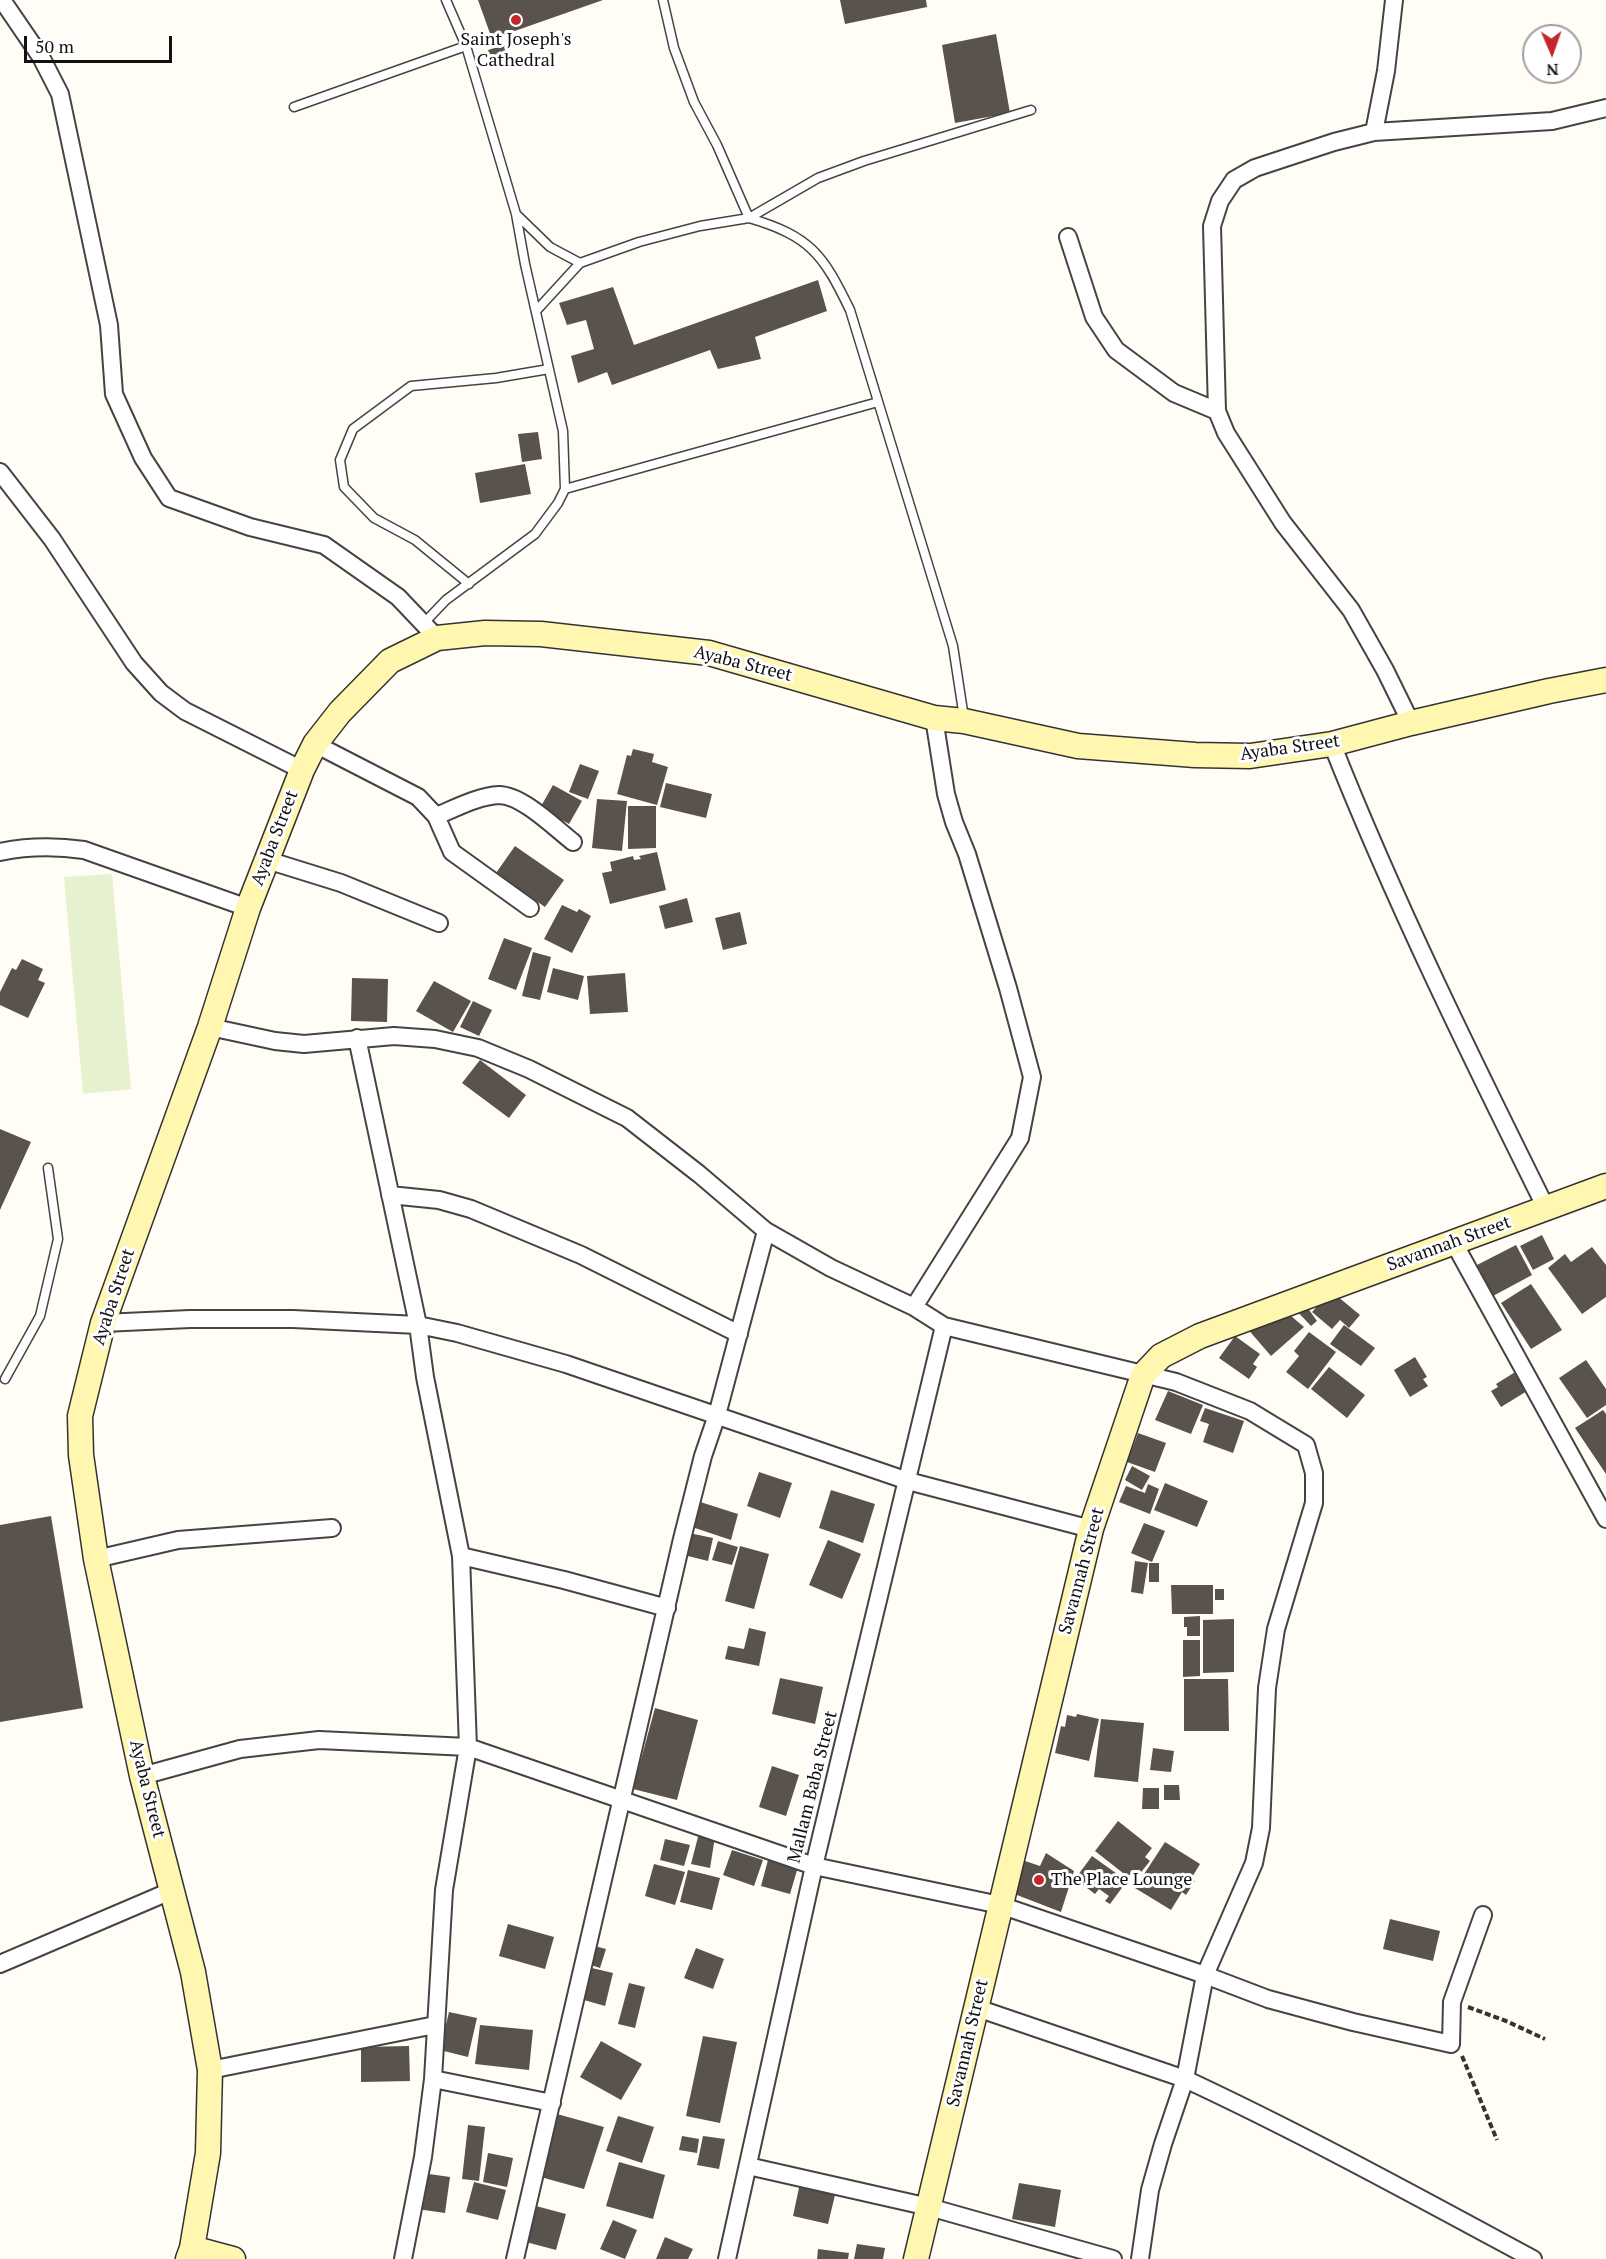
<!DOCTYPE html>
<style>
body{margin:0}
#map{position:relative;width:1606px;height:2259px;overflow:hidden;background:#fffdf5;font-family:"PT Serif",serif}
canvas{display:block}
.north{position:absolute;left:1522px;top:24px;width:60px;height:60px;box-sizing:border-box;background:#fff;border:2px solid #a0a0a0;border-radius:50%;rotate:178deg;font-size:16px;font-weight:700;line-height:24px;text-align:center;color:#111}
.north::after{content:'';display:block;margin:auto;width:21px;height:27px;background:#c4262e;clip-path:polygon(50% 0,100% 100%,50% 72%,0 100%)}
.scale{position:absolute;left:24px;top:36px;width:148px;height:27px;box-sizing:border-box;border:3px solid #111;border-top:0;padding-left:8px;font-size:18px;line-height:21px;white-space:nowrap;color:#111;-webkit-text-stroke:4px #fff;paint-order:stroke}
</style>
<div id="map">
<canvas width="1606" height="2259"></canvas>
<div class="north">N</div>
<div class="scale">50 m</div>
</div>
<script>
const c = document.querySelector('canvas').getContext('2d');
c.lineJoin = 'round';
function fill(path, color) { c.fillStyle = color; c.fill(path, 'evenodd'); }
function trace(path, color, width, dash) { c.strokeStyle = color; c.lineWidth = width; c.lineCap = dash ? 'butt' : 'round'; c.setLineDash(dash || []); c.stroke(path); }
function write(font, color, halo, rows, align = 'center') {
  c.font = font + ' "PT Serif",serif'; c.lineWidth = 6; c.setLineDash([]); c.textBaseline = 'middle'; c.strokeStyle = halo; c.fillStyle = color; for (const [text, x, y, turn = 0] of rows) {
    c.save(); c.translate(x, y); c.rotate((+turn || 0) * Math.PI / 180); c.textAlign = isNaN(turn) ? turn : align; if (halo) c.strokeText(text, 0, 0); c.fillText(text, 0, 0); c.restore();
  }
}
const pitch = new Path2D(`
 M112 874 131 1089 83 1094 64 877Z`);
const building = new Path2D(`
 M478 0H603L492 39Z
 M840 0H926L927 7 845 24Z
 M996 34 1010 113 955 123 942 45Z
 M504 45 510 63 495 69 488 50Z
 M818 280 827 311 755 337 761 359 718 369 710 350 612 385 607 372 578 383 571 356 594 349 586 320 567 325 559 303 613 287 634 345Z
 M538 432 542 459 522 462 518 434Z
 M525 464 531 494 480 503 475 473Z
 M633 749 654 754 652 762 668 767 657 805 617 794 627 755 631 756Z
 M580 764 599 771 588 799 569 792Z
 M666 783 712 794 706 818 660 807Z
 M553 785 582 801 569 824 540 808Z
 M597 799 627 801 622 851 592 848Z
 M628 806H656V848L628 849Z
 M515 846 564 880 545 907 496 873Z
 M657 852 666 890 610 904 602 873 612 871 610 862 633 856 634 860 641 859 639 856Z
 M687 898 693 922 665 929 659 906Z
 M562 905 577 912 579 909 591 916 572 953 544 939Z
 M740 912 747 944 723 950 715 918Z
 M504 938 532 948 516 990 488 979Z
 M533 952 551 957 540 1000 522 996Z
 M22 959 43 969 38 980 45 983 28 1018 0 1005V992L12 968 16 970Z
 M553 968 584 976 578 1000 547 992Z
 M625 973 628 1012 590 1014 587 976Z
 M352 978 388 979 387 1022 351 1021Z
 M434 981 471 1001 453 1032 416 1011Z
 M473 1001 492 1010 479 1036 460 1027Z
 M480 1060 526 1095 509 1118 462 1083Z
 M0 1129 31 1142 0 1210Z
 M1542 1235 1554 1259 1533 1270 1520 1246Z
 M1516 1245 1532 1275 1493 1296 1477 1265Z
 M1592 1247 1606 1265V1297L1582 1314 1548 1268 1565 1254 1571 1262Z
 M1531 1284 1562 1330 1531 1349 1501 1303Z
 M1331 1291 1360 1315 1349 1328 1340 1320 1332 1329 1312 1312Z
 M1302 1300 1317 1321 1311 1326 1293 1307Z
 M1284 1310 1304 1327 1271 1356 1246 1327Z
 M1344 1325 1375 1348 1361 1366 1330 1344Z
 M1309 1332 1336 1352 1308 1389 1286 1372 1299 1356 1294 1351Z
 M1235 1336 1260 1354 1253 1364 1257 1367 1249 1379 1219 1358Z
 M1415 1357 1427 1377 1423 1379 1428 1386 1410 1397 1394 1370Z
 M1586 1360 1606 1389V1405L1587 1418 1559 1378Z
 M1329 1367 1365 1395 1347 1418 1311 1389Z
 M1520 1369 1532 1388 1501 1407 1491 1391 1498 1387 1496 1384Z
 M1168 1391 1203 1405 1191 1434 1155 1420Z
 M1205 1408 1244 1421 1233 1453 1203 1442 1209 1424 1200 1421Z
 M1603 1410 1606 1414V1474L1575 1428Z
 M1138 1433 1166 1443 1155 1472 1127 1462Z
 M1132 1466 1150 1476 1142 1490 1125 1480Z
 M759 1472 792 1483 780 1518 747 1506Z
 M1165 1483 1208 1501 1197 1527 1154 1510Z
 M1148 1484 1159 1489 1150 1514 1119 1502 1126 1486 1145 1493Z
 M831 1490 875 1504 863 1543 819 1528Z
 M694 1500 738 1514 731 1540 686 1525Z
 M51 1516 83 1708 0 1722V1525Z
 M1144 1523 1165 1531 1152 1562 1131 1553Z
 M689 1533 713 1538 708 1561 684 1555Z
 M828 1540 861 1554 842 1599 809 1585Z
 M718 1541 738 1547 732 1565 712 1560Z
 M740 1546 769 1554 754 1609 725 1601Z
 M1135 1561 1148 1563 1143 1594 1131 1592Z
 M1149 1563H1159V1582H1149Z
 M1171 1585H1213V1614H1172Z
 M1215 1589H1224V1600H1215Z
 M1200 1616V1636H1187V1627H1184V1617Z
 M1234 1619V1672L1203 1673V1620Z
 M749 1628 766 1632 759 1666 725 1659 728 1646 744 1649Z
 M1183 1640H1200V1676L1183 1677Z
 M780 1678 823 1687 815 1724 772 1714Z
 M1184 1679H1228L1229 1731H1184Z
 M655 1708 698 1720 677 1800 633 1789Z
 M1077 1714 1099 1719 1089 1761 1055 1753 1061 1726 1065 1727 1067 1715 1076 1717Z
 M1101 1719 1144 1723 1138 1782 1094 1777Z
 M1153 1748 1174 1751 1171 1772 1150 1770Z
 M772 1766 799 1775 786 1816 759 1807Z
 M1164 1785H1179L1180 1800H1164Z
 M1143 1788H1159V1809H1142Z
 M1118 1821 1152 1848 1145 1857 1150 1861 1138 1876 1133 1871 1128 1877 1095 1851Z
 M699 1833 715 1837 710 1868 691 1864Z
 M665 1839 690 1845 684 1866 660 1860Z
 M1165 1842 1200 1864 1191 1879 1195 1881 1186 1895 1182 1892 1171 1910 1135 1888Z
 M732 1850 763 1860 754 1886 723 1875Z
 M1046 1853 1074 1871 1061 1912 1004 1890 1016 1858 1040 1866Z
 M1092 1856 1127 1881 1110 1904 1105 1901 1109 1896 1099 1889 1095 1894 1075 1879Z
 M768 1860 798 1867 790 1894 761 1886Z
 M654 1864 685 1872 675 1905 645 1896Z
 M688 1870 720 1878 712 1910 680 1902Z
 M1390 1919 1440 1931 1433 1961 1383 1949Z
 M508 1924 554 1937 545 1969 499 1956Z
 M591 1945 606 1949 600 1968 585 1963Z
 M696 1948 724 1959 713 1989 684 1978Z
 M592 1968 613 1973 605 2006 584 2000Z
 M629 1983 645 1987 635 2028 618 2024Z
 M449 2012 477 2018 468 2057 440 2050Z
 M480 2025 533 2030 529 2070 475 2064Z
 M703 2036 737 2042 720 2123 686 2116Z
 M601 2041 642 2064 621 2100 580 2077Z
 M409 2046 410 2081 361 2082V2047Z
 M557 2114 604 2127 584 2189 537 2176Z
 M618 2116 654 2127 642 2163 606 2151Z
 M468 2125 485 2127 479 2181 462 2179Z
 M682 2136 699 2139 697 2153 679 2150Z
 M703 2136 725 2139 719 2169 697 2165Z
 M488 2153 513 2158 507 2187 483 2182Z
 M619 2162 665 2175 653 2219 606 2206Z
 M422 2173 450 2177 445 2213 417 2209Z
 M474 2182 506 2190 498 2220 466 2212Z
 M800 2183 836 2191 828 2224 793 2216Z
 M1019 2183 1061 2190 1055 2227 1012 2219Z
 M536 2206 566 2214 556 2250 526 2242Z
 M613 2220 637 2230 625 2259 600 2249Z
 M665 2237 693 2249 688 2259H656Z
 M857 2244 885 2248 883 2259H854Z
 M818 2249 849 2253 848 2259H817Z`);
const path = new Path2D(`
 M1468 2007 1506 2021 1545 2039
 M1462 2056 1497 2140`);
const lane = new Path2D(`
 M663 0 674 48 694 102 717 145 749 218C810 236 823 254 850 310L953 646 964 718
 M294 107 466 46
 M516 214 550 247 580 263 639 242 700 226 749 218 818 178 864 161 1031 110
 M536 311 580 263
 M565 489 878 402
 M469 584 415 540 374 518 344 487 340 460 353 429 411 386 496 378 549 369
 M424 623 446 600 535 534 558 503 565 489 563 431 525 264 516 214 466 46 446 0
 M5 1379 40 1316 58 1239 48 1168`);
const street = new Path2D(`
 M2 0 41 57 60 94 109 325 114 394 143 458 169 498 250 527 324 545 398 597 437 638
 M1374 132 1386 71 1394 0
 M1068 237 1094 317 1116 350 1174 393 1217 411
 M0 472 52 539 134 663 161 693 185 711 302 770
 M1411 723 1385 670 1351 610 1283 523 1226 433 1217 411 1212 226 1220 201 1234 180 1255 168 1334 142 1374 132 1552 121 1606 108
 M315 744 418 797 436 816 452 852 530 908
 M1332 744C1395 903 1470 1055 1546 1208
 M436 816C456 808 478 796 499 795 522 795 555 828 573 842
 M0 852C29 846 55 846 84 850L248 908
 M267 860 341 883 439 923
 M210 1027 275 1041 304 1044 394 1036 435 1039 478 1048 529 1069 627 1118 699 1174 766 1231 831 1268 914 1307 944 1326 1176 1382 1250 1411 1306 1445 1314 1473V1503L1276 1629 1267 1688 1261 1828 1254 1863 1205 1975 1185 2079C1303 2134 1418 2197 1533 2259
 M357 1038 418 1325 425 1377 461 1556 468 1747 444 1890 433 2079 423 2157 403 2259
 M390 1195 439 1200 471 1209 581 1255 739 1334
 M1454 1243 1606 1519
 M914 1307 1020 1138 1032 1077 1008 988 967 854 954 822 946 794 934 718
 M103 1323 190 1319H293L418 1325 457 1333 566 1364 908 1481 1091 1529
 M461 1556 564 1580 667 1608
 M96 1559 178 1540 332 1528
 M142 1776 240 1749 319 1740 468 1747 814 1866 1000 1905 1205 1975 1268 1999 1353 2022 1451 2044 1452 2002 1483 1915
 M0 1964 173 1890
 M977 2008 1185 2079 1163 2144 1150 2190 1140 2259
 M210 2070 435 2025
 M433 2079 552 2103
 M748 2166 929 2207 1113 2259
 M515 2259 682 1539 703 1456 717 1415 766 1231
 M727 2259 814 1866 944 1326`);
const secondary = new Path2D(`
 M192 2248 233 2259
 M188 2259 192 2248 208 2153 210 2070 193 1972 142 1776 96 1559 81 1455 80 1416 103 1323 210 1027 248 908 302 770 315 744 340 712 390 661 437 638 485 633 541 634 709 653 934 718 964 721 1078 746 1195 755 1250 756 1332 744 1411 723 1549 691 1606 680
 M916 2259 1091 1529 1143 1375 1161 1356 1200 1336 1606 1186`);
const markers = [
 [516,20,6,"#c4262e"],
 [1039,1880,6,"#c4262e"]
];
const poiNames = [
 ["Saint Joseph's",516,40],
 ["Cathedral",516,61],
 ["The Place Lounge",1051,1880,"left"]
];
const streetNames = [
 ["Ayaba Street",743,664,14],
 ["Ayaba Street",1290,748,-8],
 ["Ayaba Street",275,838,-69],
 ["Savannah Street",1449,1244,-20],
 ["Ayaba Street",114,1297,-72],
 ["Savannah Street",1082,1571,-75],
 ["Mallam Baba Street",813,1787,-76],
 ["Ayaba Street",147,1789,76],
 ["Savannah Street",968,2043,-77]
];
fill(pitch, '#e6f2cf');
fill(building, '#5a524d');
trace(lane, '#444', 11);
trace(street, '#444', 20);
trace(secondary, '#333', 27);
trace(path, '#333', 4, [6, 3]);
trace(lane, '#fff', 8);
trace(street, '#fff', 16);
trace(secondary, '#fff6b0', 24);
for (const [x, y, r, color] of markers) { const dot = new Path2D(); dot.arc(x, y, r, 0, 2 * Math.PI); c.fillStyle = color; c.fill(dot); trace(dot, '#fff', 2); }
write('18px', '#111', '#fff', poiNames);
write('18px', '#111', '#fff', streetNames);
</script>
